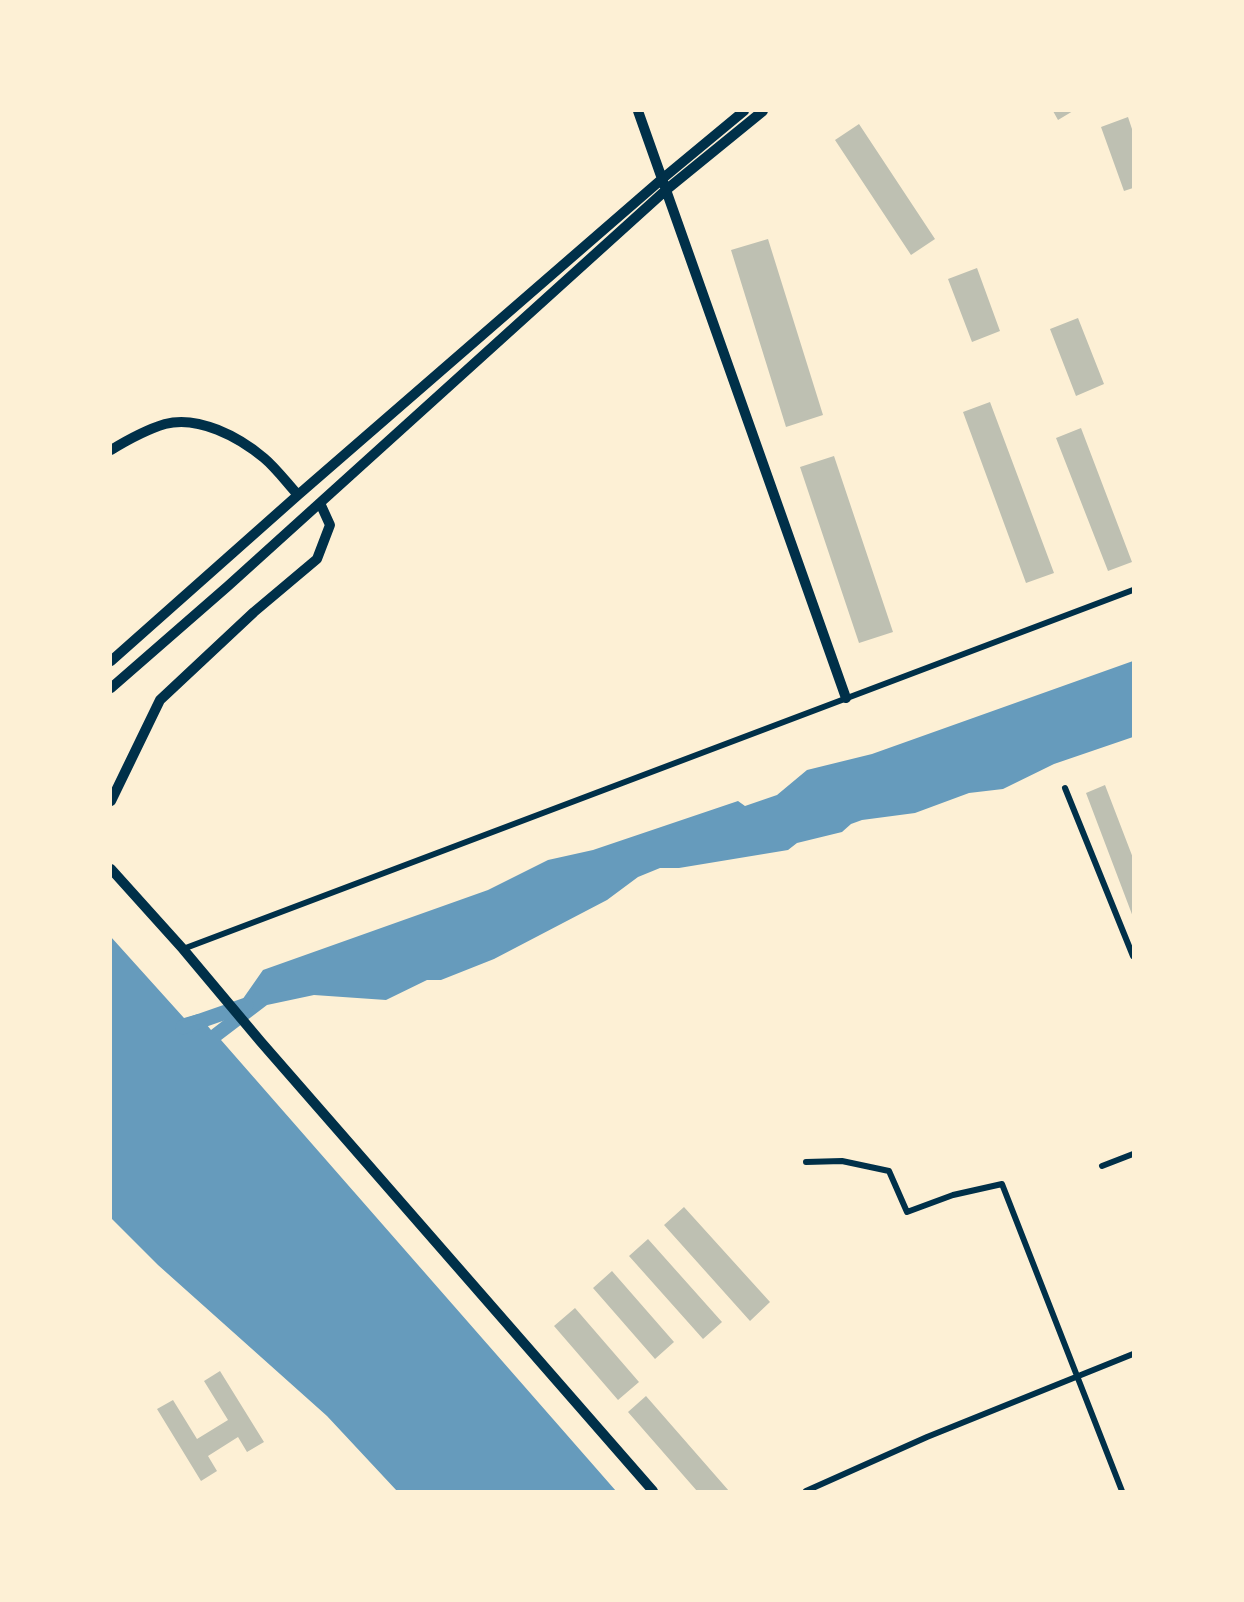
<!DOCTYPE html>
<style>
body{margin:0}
#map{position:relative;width:1244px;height:1602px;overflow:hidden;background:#fdf0d5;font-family:Montserrat,sans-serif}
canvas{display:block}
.frame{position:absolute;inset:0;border:112px solid #fdf0d5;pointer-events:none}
</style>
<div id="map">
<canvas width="1244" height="1602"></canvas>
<div class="frame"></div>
</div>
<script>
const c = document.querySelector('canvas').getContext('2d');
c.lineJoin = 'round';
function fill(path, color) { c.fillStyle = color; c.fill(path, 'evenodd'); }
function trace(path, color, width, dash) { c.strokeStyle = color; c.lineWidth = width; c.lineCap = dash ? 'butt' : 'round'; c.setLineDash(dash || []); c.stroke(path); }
const water = new Path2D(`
 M1133 661V737L1054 764 1003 789 969 793 915 813 862 820 851 824 842 832 797 843 788 850 679 868H660L638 877 607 900 494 959 441 980H427L386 1000 314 995 267 1005 221 1040 616 1491H397L327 1416 158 1265 111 1218V937L184 1018 198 1014 211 1030 233 1013 263 970 488 890 548 860 593 850 738 801 745 806 777 795 807 770 872 754Z`);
const canal = new Path2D(`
 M183 1027 246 1005`);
const building = new Path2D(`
 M1053 111H1073L1058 120Z
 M1128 117 1133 132V188L1124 191 1101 127Z
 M859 124 935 239 911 255 835 140Z
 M768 239 823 415 786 427 731 250Z
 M977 268 1000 331 972 342 948 279Z
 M1078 318 1104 384 1076 396 1050 329Z
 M990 402 1054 573 1026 583 963 412Z
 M1081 428 1132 562 1108 571 1056 438Z
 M834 456 893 632 859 643 800 467Z
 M1105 785 1133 858V917L1086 793Z
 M684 1207 770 1302 750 1321 664 1225Z
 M648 1239 722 1322 703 1339 629 1256Z
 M612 1271 674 1342 655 1359 593 1288Z
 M575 1308 639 1382 618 1400 554 1326Z
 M220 1371 264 1442 247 1452 238 1437 208 1456 217 1471 201 1481 157 1409 173 1400 197 1439 228 1420 204 1381Z
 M646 1396 729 1491H697L628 1412Z`);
const minor = new Path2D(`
 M1065 788 1133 956
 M183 949 1133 590
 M806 1162 842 1161 889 1171 907 1212 953 1195 1002 1184 1122 1491
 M1102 1166 1133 1154
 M806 1491 927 1437 1133 1354`);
const tertiary = new Path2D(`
 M638 111 846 698
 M111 450C129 439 145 430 165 424 198 415 239 437 264 458 276 468 287 483 298 495
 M111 661 298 495 662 179 744 111
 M111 688 228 586 666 190 763 111
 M111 801 160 700 254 612 317 559 330 525 320 503
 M111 869 183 949 261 1042 653 1491`);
fill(water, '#669bbc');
trace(canal, '#669bbc', 15);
fill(building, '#bec0b2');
trace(minor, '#003049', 6);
trace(tertiary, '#003049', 10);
</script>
